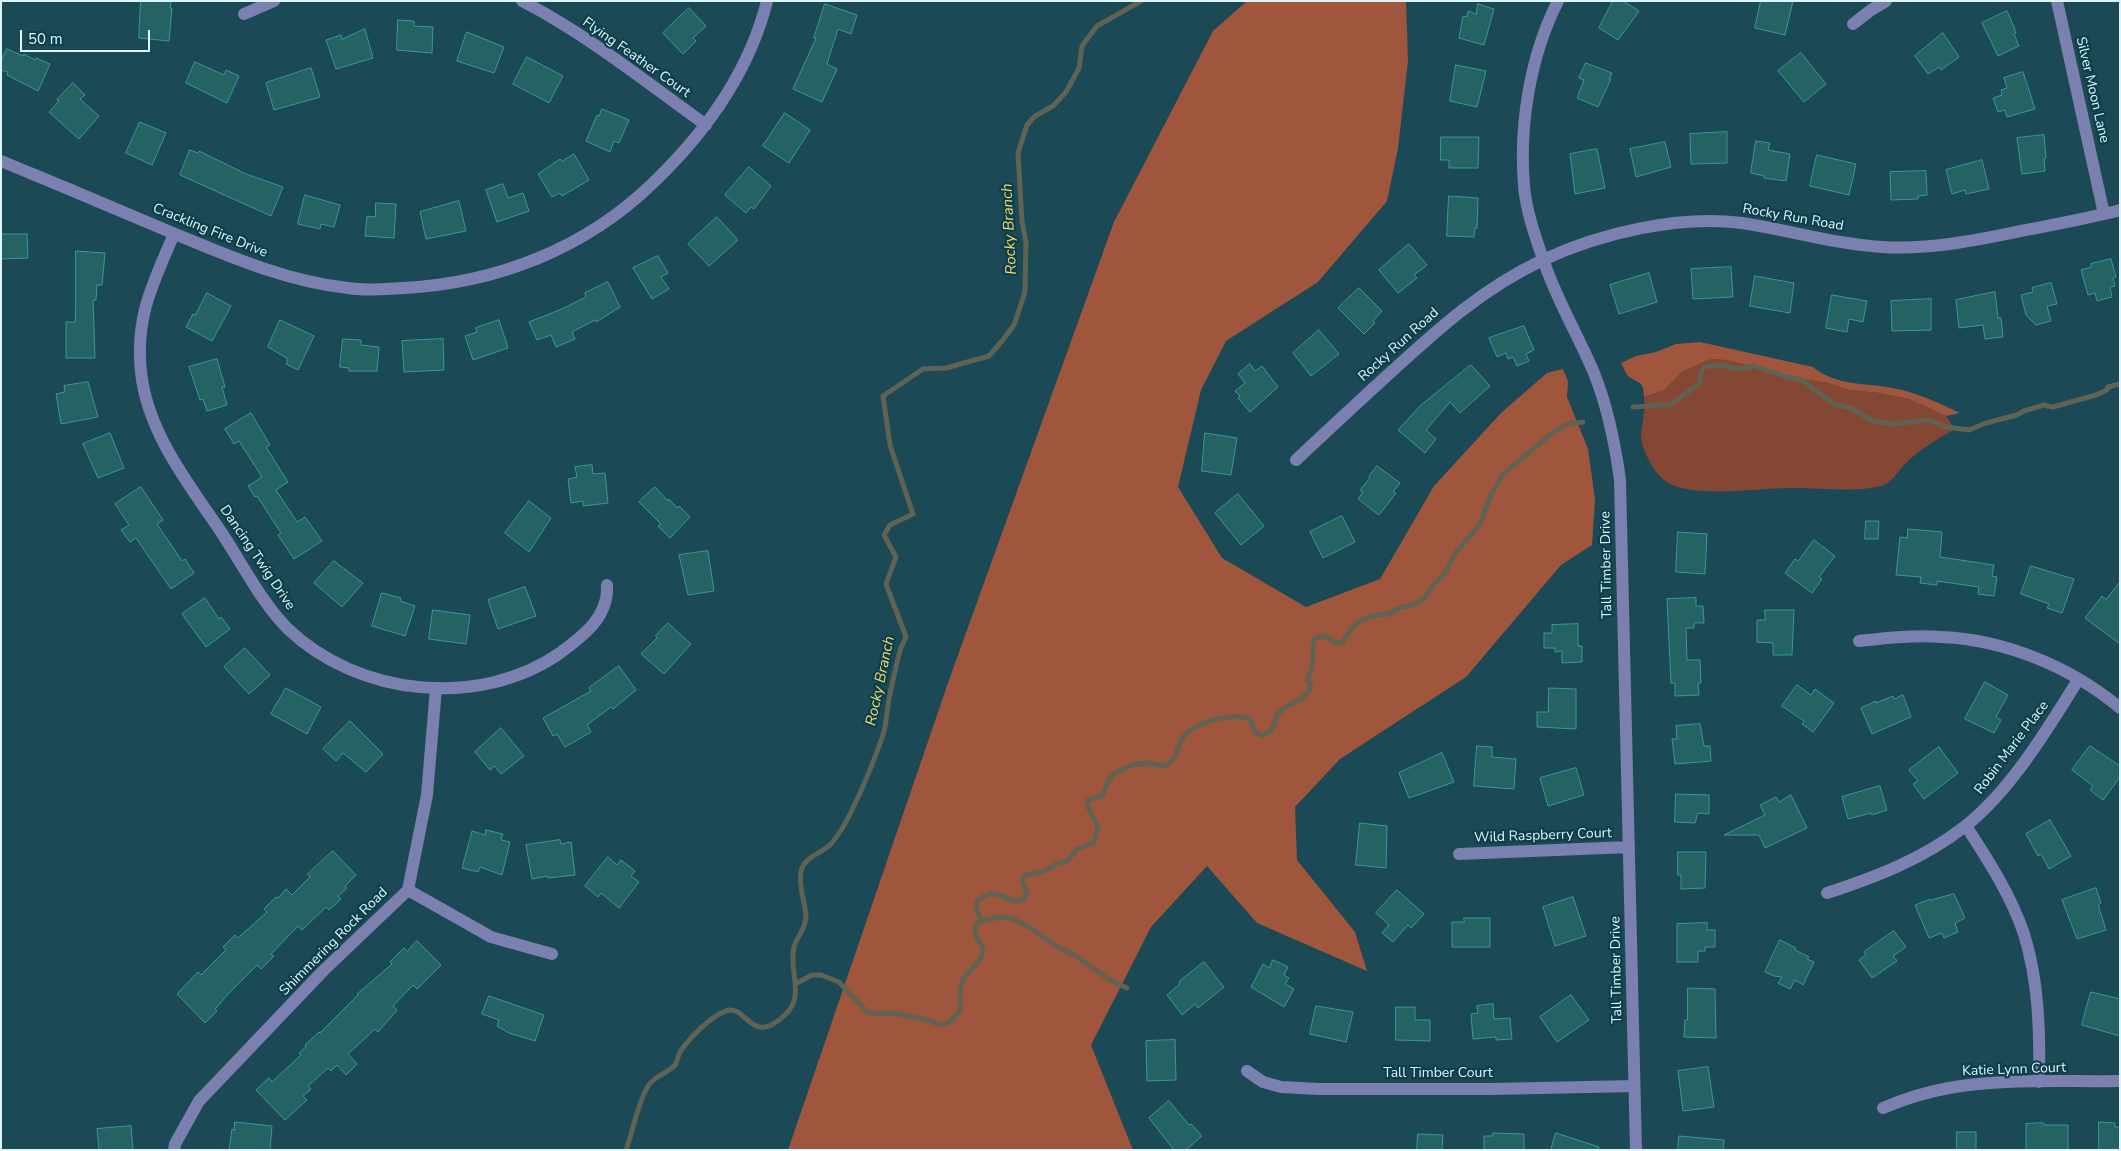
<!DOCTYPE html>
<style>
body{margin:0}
#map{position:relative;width:2121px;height:1151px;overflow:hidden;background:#1b4955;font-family:"Nunito Sans",sans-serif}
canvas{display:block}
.frame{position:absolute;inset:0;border:2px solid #ddf5fc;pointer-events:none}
.scale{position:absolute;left:20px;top:30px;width:130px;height:22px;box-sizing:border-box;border:2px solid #ddf5fc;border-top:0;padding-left:6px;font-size:15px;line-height:18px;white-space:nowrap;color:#ddf5fc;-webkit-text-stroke:4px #0e3e4a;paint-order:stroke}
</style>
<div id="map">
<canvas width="2121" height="1151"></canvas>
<div class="frame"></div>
<div class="scale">50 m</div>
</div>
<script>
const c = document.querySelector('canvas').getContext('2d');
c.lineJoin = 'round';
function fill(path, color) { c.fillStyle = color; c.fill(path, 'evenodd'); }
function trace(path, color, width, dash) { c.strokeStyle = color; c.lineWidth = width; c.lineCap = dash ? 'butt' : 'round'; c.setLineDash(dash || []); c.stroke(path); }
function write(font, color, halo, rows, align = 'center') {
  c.font = font + ' "Nunito Sans",sans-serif'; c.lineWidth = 4.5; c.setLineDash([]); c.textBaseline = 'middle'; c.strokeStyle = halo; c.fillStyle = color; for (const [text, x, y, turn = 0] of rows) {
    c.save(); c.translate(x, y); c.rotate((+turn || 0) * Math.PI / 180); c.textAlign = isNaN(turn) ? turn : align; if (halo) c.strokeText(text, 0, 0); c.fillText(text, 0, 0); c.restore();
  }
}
const green = new Path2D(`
 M1711 359 1726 360 1772 371 1783 376 1828 383 1849 390 1880 393 1909 399 1946 416 1955 429C1938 439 1920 449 1905 464 1898 471 1893 481 1884 485 1860 493 1822 488 1796 488 1759 488 1722 495 1686 489 1674 487 1664 482 1657 473 1649 462 1641 447 1641 435 1642 421 1646 411 1644 397L1664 390 1683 371Z`);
const forest = new Path2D(`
 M1247 1H1406L1408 61 1398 148 1387 201 1318 282 1226 341 1201 390 1178 487 1222 558 1306 607 1380 579 1434 486 1501 413 1547 373 1563 369 1568 381 1567 397 1588 449 1595 499 1592 545 1561 565 1466 677 1340 759 1295 807 1297 860 1355 932 1367 971 1257 923 1207 866 1151 927 1091 1045 1133 1150H788L949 680 1114 222 1213 31Z
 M1700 342 1813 367C1838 388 1872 382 1902 390 1922 395 1941 404 1960 413L1946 416 1909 399 1880 393 1849 390 1828 383 1783 376 1772 371 1726 360 1711 359 1683 371 1664 390 1644 397C1644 379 1637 384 1627 375 1625 372 1623 366 1621 363L1636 356 1656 352 1676 344Z`);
const stream = new Path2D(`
 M1633 407C1646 407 1657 404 1670 405L1700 383V374L1704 367 1720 365 1740 369 1753 366 1783 376 1802 380 1834 404 1853 409 1873 421 1892 424 1928 420 1946 427 1969 430 1986 423 2017 415 2024 411 2044 405 2053 407 2096 395 2107 390 2108 387 2120 384
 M982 921 1000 917 1013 919 1029 927 1056 946 1074 955 1110 980 1127 988
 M797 983 812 975H821L839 982 867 1012 885 1014 895 1013 931 1021 940 1025 947 1024 960 1011C961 1001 958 989 963 980 968 970 982 963 983 951 984 941 970 939 977 923L982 921 976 909 977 901C1001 883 1003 905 1023 900L1027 894 1022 880 1025 875 1045 871 1056 864 1067 861 1077 849 1094 842 1098 826C1093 820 1092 812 1087 805L1088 800 1102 796 1108 781 1115 773 1132 765 1147 763 1165 766C1182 755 1175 744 1185 735 1199 721 1232 712 1250 719L1255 732 1262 736 1272 730C1275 725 1275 719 1277 715 1287 701 1306 703 1311 685L1307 680C1310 673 1313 667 1313 659 1313 651 1312 646 1315 638L1326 636 1335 643 1343 642 1351 629 1360 621 1372 616 1389 614 1399 608 1416 604 1425 597 1433 585 1443 576 1456 552 1480 524 1491 495 1503 474 1551 434 1567 424 1583 422
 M626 1150C634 1128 637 1105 648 1086 654 1076 668 1073 675 1065 677 1062 678 1057 679 1054 686 1041 714 1012 730 1010 748 1009 752 1046 785 1015 806 995 788 971 794 947 797 936 806 929 806 916 805 901 798 886 801 871 804 857 822 853 831 844 839 834 846 823 851 812 862 790 875 758 883 735 887 722 887 707 890 694 893 679 897 664 900 650L906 637 886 584 896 557 884 535 890 525 913 514 890 445 883 396 923 369 946 368 989 356 1002 341 1014 325 1025 292 1026 242 1022 222 1018 153 1027 125 1035 116 1053 106 1066 92 1079 68 1082 46 1097 26 1141 1`);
const building = new Path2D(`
 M141 1H171L170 8H172L169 41 139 38Z
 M1613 1H1623L1639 11 1618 40 1599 28Z
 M1761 1H1793L1785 35 1755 28Z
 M825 4 857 15 851 34 838 29 827 64 837 69 822 102 793 89 816 38H814Z
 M1478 4 1494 9 1484 45 1459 38 1463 16 1467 17 1468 11 1476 14Z
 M689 8 706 26 693 38 696 41 683 54 663 33Z
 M2007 11 2015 29H2014L2016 33 2014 34 2019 46 1998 56 1982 23Z
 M398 20 414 21V26L433 27 432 53 397 50Z
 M365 29 373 58 336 69 326 40 341 35 342 39Z
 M467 32 504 47 494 73 457 61Z
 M1943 33 1959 57 1941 70 1939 67 1928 74 1915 56Z
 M7 49 23 56 24 54 35 60 36 58 50 64 38 91 7 75 8 72 1 70V61Z
 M1801 53 1826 84 1804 102 1778 71Z
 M527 57 563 76 549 103 513 84Z
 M195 62 224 75 226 70 239 76 227 103 186 83Z
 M1586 63 1612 73 1609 79H1611L1598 107 1577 98 1584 80 1579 78Z
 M1456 65 1486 71 1477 107 1450 101Z
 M311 68 320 97 274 110 266 83Z
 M2023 72 2035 109 2007 117 2005 110 1998 112 1993 98 2002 95 2001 90 2007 88 2004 78Z
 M73 83 85 95 80 99 99 116 79 139 49 112 59 101 57 100Z
 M602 109 629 120 619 143 614 141 610 152 586 141 597 115 599 116Z
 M785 113 810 130 789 163 763 146Z
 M140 122 166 133 152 165 126 153Z
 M1727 132V163L1691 164 1690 134Z
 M2044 135 2046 158 2044 159 2045 171 2022 174 2017 138Z
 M1441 137H1479L1478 168H1449V160H1441Z
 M1756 141 1770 143 1768 150 1790 154 1786 181 1764 178V176L1751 173Z
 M1665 142 1671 167 1636 177 1630 149Z
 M1597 149 1605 188 1575 194 1570 154Z
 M190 150 198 153 199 151 246 174 283 187 271 216 180 175Z
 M574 154 589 180 562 196 560 193 552 197 538 174 560 159 562 161Z
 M1817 155 1856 164 1849 195 1810 186Z
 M1982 160 1989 189 1966 194 1965 190 1952 194 1946 170Z
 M749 167 771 186 754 209 751 207 746 213 725 195Z
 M1926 171 1927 195 1918 196V199L1891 200 1890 172Z
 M503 184 508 198 523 193 529 211 497 222 486 190Z
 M305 195 340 205 334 227 321 224 320 229 298 224Z
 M1449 196 1478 198 1477 228H1475L1474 237 1447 236Z
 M459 201 466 231 426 239 420 212Z
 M376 203 396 204 394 238 365 236 367 216 375 217Z
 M717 217 738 240 709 266 688 244Z
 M1 234H27L28 258 1 259Z
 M1409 244 1427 265 1414 275 1417 278 1398 293 1379 270Z
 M76 251 105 253 102 285H97L96 300H93L95 358H66V322H75Z
 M658 256 668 273 661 277 669 289 652 299 633 268Z
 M2111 259 2116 277 2113 278 2115 286 2110 287 2112 297 2097 301 2095 293 2088 295 2081 270 2091 267V264Z
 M1731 267 1733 297 1693 299 1691 269Z
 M1649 273 1657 302 1619 314 1610 285Z
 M1755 276 1794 283 1790 313 1750 306Z
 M608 282 620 307 596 322 595 320 572 332 575 339 556 347 551 335 537 340 529 322 562 309 586 297 585 293Z
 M2051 283 2057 304 2047 306 2051 321 2036 325 2026 315 2021 295 2033 292 2032 288Z
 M1359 288 1382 311 1373 321 1375 323 1364 334 1338 308Z
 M1995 292 1998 318H2001L2003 337 1985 339 1983 325 1959 328 1956 300Z
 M207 293 231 306 212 341 186 327 193 314 195 315Z
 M1832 295 1867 301 1863 322 1849 319 1847 332 1826 328Z
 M1931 299V330L1892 331 1891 301Z
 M280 320 314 336 298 370 286 364 288 359 268 347Z
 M499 320 508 348 473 360 465 336 477 332 476 328Z
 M1524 326 1534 350 1526 354 1529 361 1517 366 1513 357 1508 359 1506 353 1497 357 1489 338Z
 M1319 330 1339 354 1311 376 1293 353Z
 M343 339 361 340V345L379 347 377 371H349V368L340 367Z
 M443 339 444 370 404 372 402 341Z
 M217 359 225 387H222L227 405 207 411 203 399 200 400 189 367Z
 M1250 364 1255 371 1262 366 1278 387 1250 412 1238 398 1240 396 1235 391 1245 383 1238 374Z
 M1471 365 1490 386 1460 413 1450 402 1426 430 1436 439 1425 453 1398 430 1420 406Z
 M88 382 98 417 61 424 56 394 65 392 64 386Z
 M251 413 270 445 266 447 288 482 276 490 297 522 305 517 322 541 294 559 278 535 281 533 257 496 255 497 248 486 262 477 239 441 234 444 225 429Z
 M110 433 124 468 98 478 83 444Z
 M1205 433 1237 438 1231 475 1202 471Z
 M592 465 593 474 605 473 608 503 583 506V501L571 503 568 479 577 477 575 467Z
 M1377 466 1400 483 1393 492 1396 493 1379 515 1358 499 1363 492 1360 490 1370 478 1369 477Z
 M141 487 163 520 157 524 182 561 185 559 194 573 171 589 136 538 130 542 121 530 129 525 115 504Z
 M655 487 668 501 669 499 677 508 679 506 690 517 670 538 658 526 661 524 639 502Z
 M1238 494 1264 526 1241 545 1215 513Z
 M529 501 551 518 529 552 505 533Z
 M1342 516 1355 542 1323 558 1310 532Z
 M1866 521H1879L1878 539H1865Z
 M1908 529 1942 532 1940 557 1994 565 1992 576 1997 577 1994 596 1978 594 1979 587 1937 581V585L1920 583 1921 577 1896 575 1900 537 1907 538Z
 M1678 532 1707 534 1705 574 1676 572Z
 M1814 540 1835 556 1819 577 1822 579 1812 593 1785 573 1795 559 1798 561Z
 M708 551 714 591 688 595 679 555Z
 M334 561 363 583 342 607 314 583Z
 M2031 566 2074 579 2062 613 2047 608 2049 604 2021 594Z
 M2120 582V644L2085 618 2102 596 2106 599Z
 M525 587 536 616 498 629 488 600Z
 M382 593 401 598 400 601 415 606 405 636 372 626Z
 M205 598 219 619 221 617 230 629 206 647 182 614Z
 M1696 598V606H1703L1704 623H1694V628H1686L1687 660H1700L1701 683H1698L1699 695 1675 696V683H1671L1667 599Z
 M433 610 470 615 466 644 429 639Z
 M1765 610H1794L1792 655H1773V643L1757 642V620H1765Z
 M668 623 691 644 664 674 641 654 657 638 656 636Z
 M1578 624V646H1582V662L1562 663V651L1555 652V648H1544V633H1552V625Z
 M245 648 270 675 249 694 224 667Z
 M619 666 636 690 613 709 611 707 587 725 591 732 565 747 557 734 553 736 543 718 591 691 589 688Z
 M1985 682 2008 695 1996 717 2001 720 1994 733 1965 719Z
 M1797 685 1811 695 1815 689 1834 703 1813 732 1802 724 1804 721 1782 706Z
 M286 688 321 707 307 734 271 714Z
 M1549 688 1576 689V729L1537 727V712H1548Z
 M1903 695 1911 717 1872 734 1861 708 1876 701V703L1893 696 1894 699Z
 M350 721 383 754 366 772 343 753 336 761 323 749Z
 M1700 724 1704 746H1710L1711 761 1675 764 1672 739H1677L1676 726Z
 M501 728 524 756 501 774 495 766 490 770 475 752Z
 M1477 746 1492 747V757L1516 759 1514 789 1474 786Z
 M2090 746 2120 766V777L2103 800 2090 790 2093 786 2072 770Z
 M1939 747 1958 773 1924 799 1913 784 1918 781 1909 770Z
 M1442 753 1454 782 1409 798 1399 773Z
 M1576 768 1584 795 1548 806 1540 778Z
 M1880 786 1887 810 1872 815 1871 813 1848 819 1842 797Z
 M1676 794 1709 795V814L1698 813 1695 823 1675 822Z
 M1791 795 1807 828 1765 848 1759 835H1724L1765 815 1760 805 1776 797 1779 802Z
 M2050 820 2071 856 2049 869 2041 854 2038 856 2026 834Z
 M1360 823 1387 826 1386 868 1356 865Z
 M486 830 503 834 501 840 510 842 502 875 480 867 478 872 462 868 472 831 485 835Z
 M560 840 561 844 571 842 575 875 548 878 547 876 532 879 526 845Z
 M333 851 356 875 345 886 347 888 338 896 341 899 329 910 326 907 302 930 298 926 271 954 274 956 261 969 257 965 231 991 215 1009 217 1011 205 1023 177 994 198 972 201 975 226 950 223 947 235 935 238 938 267 912 264 909 276 897 278 898 286 889 292 895 310 877 308 874Z
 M1678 852H1706L1705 888 1681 889V875H1678Z
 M608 857 617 865 621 860 635 871 631 876 639 882 619 908 601 893 598 897 585 886Z
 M2096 888 2101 903 2098 905 2106 930 2077 939 2062 900Z
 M1397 890 1424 914 1411 928 1408 925 1393 942 1382 933 1389 925 1376 913Z
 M1954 894 1965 918 1955 923 1958 932 1944 938 1942 933 1929 938 1915 905 1930 899V900Z
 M1573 897 1586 936 1555 946 1543 907Z
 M1464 918H1490V947H1452V922H1464Z
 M1707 923V930H1715V947H1705V951H1698V962H1677V924Z
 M1894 931 1906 947 1893 956 1897 961 1872 978 1859 960 1866 955 1864 952Z
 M1780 940 1796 948 1795 950 1809 957 1807 959 1814 962 1803 985 1795 980 1790 989 1778 983 1782 977 1774 976 1765 972Z
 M417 941 441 965 417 989 413 985 393 1006 397 1010 378 1032 375 1029 348 1054 357 1064 346 1075 337 1065 331 1071 328 1068 308 1086 311 1089 303 1096 307 1100 285 1120 256 1090 269 1078 272 1082 301 1055 299 1053 306 1047 305 1045 319 1032 320 1033 358 995 357 994 392 964 390 962 404 948 407 951Z
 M1273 960 1288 967 1284 975 1289 978 1285 984 1294 989 1284 1007 1251 987 1263 964 1269 968Z
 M1204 962 1224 987 1198 1008 1195 1004 1182 1015 1167 995 1180 984 1179 982Z
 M1688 988 1715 989 1716 1038 1684 1037 1685 1020H1687Z
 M2091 992 2120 999V1036L2082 1025Z
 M1571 995 1589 1020 1557 1042 1540 1017Z
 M489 996 544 1015 535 1041 509 1033 497 1026 499 1020 482 1014Z
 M1493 1004 1494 1019 1510 1018 1512 1039 1496 1040V1037L1473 1039 1471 1014 1478 1013 1477 1006Z
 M1316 1006 1353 1012 1346 1042 1310 1034Z
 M1396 1007H1415V1020H1430V1041L1396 1040Z
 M1175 1040 1176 1080 1147 1081 1146 1041Z
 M1708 1067 1714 1107 1683 1111 1678 1071Z
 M1169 1101 1189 1125 1191 1124 1202 1136 1186 1150H1174L1149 1118Z
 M235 1122 272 1126 270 1150H229L232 1129 234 1130Z
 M2099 1122 2115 1123V1127H2120V1150H2099Z
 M2043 1123 2044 1125H2068V1150H2026V1124Z
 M131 1126 133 1150H99L97 1129Z
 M1957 1132H1976V1150H1957Z
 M1493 1133 1524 1134V1150H1484V1136H1493Z
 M1556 1133 1599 1147 1598 1150H1551Z
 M1418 1134 1443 1135 1442 1150H1417Z
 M1679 1136 1724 1140 1723 1150H1678Z`);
const minor = new Path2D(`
 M522 1C588 35 646 82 706 125
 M1558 1C1530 56 1519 125 1524 186 1526 210 1535 236 1543 259 1556 299 1578 335 1594 373 1608 408 1615 443 1620 480L1636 1150
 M2057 1 2104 214
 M244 14 274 1
 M1853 24 1871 10 1886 1
 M1 161C57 184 112 207 168 231 226 255 284 281 348 288 366 291 385 289 403 288 497 283 585 249 653 183 706 132 749 73 767 1
 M174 234C153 283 135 317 141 372 147 429 184 478 215 523 239 557 259 600 288 629 358 696 480 709 560 653 583 636 609 617 607 585
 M1296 460C1327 431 1358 402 1390 373 1438 329 1483 288 1543 260 1600 233 1679 215 1742 223 1789 230 1834 244 1882 247 1931 250 1978 240 2026 230 2057 224 2089 218 2120 210
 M1859 641C1887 638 1914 635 1942 637 2006 640 2071 667 2120 708
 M1966 826C1988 860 2011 895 2024 934 2039 982 2040 1033 2039 1082
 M1459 854 1629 847
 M408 890 491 937 552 954
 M1827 893C1876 877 1923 859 1964 827 2009 793 2049 727 2078 680
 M1247 1071 1263 1082 1281 1087 1319 1089H1491L1634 1086
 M1883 1108C1904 1099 1926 1092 1949 1088 2004 1078 2063 1082 2120 1081
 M174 1150 175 1144 199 1101 323 971 408 890 427 795 436 688`);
const streetNames = [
 ["Flying Feather Court",636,58,35],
 ["Silver Moon Lane",2092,90,77],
 ["Rocky Run Road",1793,218,10],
 ["Crackling Fire Drive",210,231,22],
 ["Rocky Run Road",1399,345,-42],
 ["Dancing Twig Drive",257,558,56],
 ["Tall Timber Drive",1607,565,-91],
 ["Robin Marie Place",2012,748,-53],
 ["Wild Raspberry Court",1543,836,-2],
 ["Shimmering Rock Road",334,942,-45],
 ["Tall Timber Drive",1617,970,-91],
 ["Katie Lynn Court",2014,1070,-2],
 ["Tall Timber Court",1438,1074]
];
const waterNames = [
 ["Rocky Branch",1010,229,-93],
 ["Rocky Branch",881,681,-78]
];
fill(green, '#834733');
fill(forest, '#9f563d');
trace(stream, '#606353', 5);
fill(building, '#246264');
trace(building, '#37999d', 1);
trace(minor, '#7b80b1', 12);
write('14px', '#ddf5fc', '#0e3e4a', streetNames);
write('italic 15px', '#f0db6b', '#0e3e4a', waterNames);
</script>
